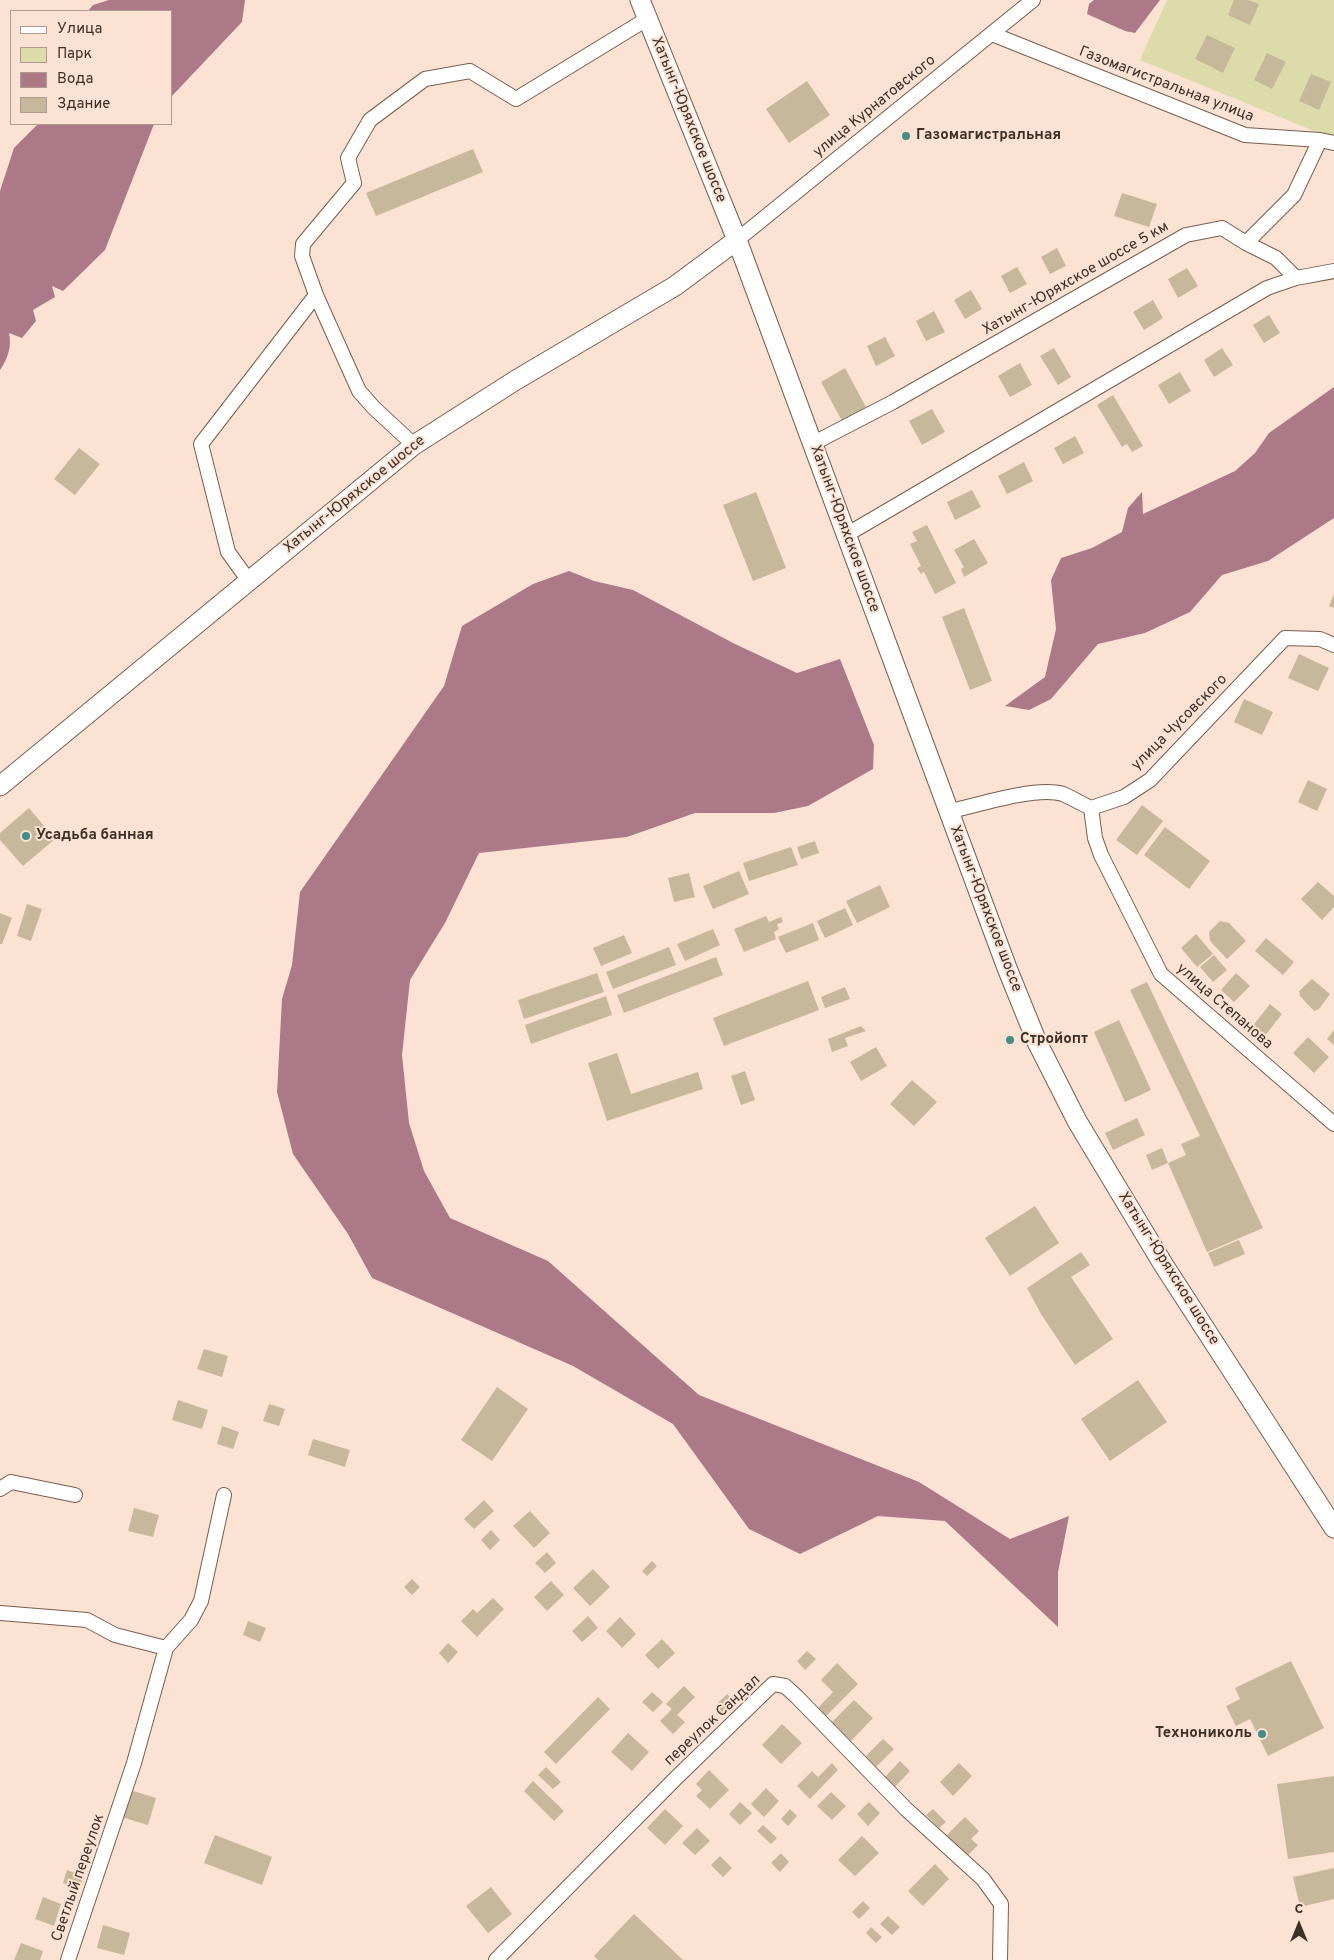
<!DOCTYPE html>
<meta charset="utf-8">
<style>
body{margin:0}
#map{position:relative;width:1334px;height:1960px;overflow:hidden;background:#fbe2d3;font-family:Overpass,sans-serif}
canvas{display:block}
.legend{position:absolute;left:10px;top:10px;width:162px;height:115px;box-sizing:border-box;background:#fbe2d3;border:1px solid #af9b8f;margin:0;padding:6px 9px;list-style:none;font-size:15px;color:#3c3029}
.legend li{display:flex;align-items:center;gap:10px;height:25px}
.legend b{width:25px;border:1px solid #af9b8f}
.north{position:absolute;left:1274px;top:1900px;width:50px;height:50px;-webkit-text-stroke:4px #fbe2d3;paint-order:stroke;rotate:0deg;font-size:14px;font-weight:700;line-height:20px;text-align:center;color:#3c3029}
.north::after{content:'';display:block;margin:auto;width:18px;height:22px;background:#3c3029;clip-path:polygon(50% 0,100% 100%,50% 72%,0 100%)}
</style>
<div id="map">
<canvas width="1334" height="1960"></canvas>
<ul class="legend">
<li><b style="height:6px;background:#fff"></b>Улица</li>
<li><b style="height:14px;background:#dbdca9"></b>Парк</li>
<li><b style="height:14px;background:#ac7989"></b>Вода</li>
<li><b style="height:14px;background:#c8b89b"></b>Здание</li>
</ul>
<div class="north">С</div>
</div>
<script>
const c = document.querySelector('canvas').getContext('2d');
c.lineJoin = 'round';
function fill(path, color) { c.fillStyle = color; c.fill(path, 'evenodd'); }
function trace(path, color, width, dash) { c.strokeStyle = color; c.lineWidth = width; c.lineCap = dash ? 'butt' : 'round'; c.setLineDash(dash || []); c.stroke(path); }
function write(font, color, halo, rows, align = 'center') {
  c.font = font + ' Overpass,sans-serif'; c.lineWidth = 4; c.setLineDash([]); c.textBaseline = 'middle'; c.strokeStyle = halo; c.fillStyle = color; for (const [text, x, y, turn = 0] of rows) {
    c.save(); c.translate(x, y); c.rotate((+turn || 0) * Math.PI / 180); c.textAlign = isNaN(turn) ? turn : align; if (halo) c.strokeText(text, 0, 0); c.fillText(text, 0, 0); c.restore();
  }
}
const green = new Path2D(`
 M1167 0H1334V139L1140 60Z`);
const water = new Path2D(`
 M109 0H245L242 22 171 97V11H88L93 5Z
 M1094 0H1160L1135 33 1125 31 1087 14 1089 4Z
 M38 124H154L105 250 63 291 52 286 55 297 33 310 36 321 22 338 9 333C12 345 8 359 0 370V191L14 148Z
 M1334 387V518L1268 561 1222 575 1190 612 1145 633 1098 644 1051 699 1029 710 1005 706 1045 677 1056 629 1051 580 1061 558 1092 548 1122 532 1128 508 1142 492 1143 514 1235 471 1255 453 1269 433Z
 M569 571 594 581 633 590 735 644 797 673 840 659 874 745 873 769 808 806 774 813H695L627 837 479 853 445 923 410 980 402 1055 409 1123 424 1171 450 1218 548 1261 699 1395 919 1482 1010 1539 1069 1516 1058 1572V1627L945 1521 878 1516 800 1554 749 1529 673 1424 573 1366 372 1278 348 1234 293 1154 277 1092 282 999 292 965 300 892 444 686 462 626 533 584Z`);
const building = new Path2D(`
 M1234 0H1248L1259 4 1250 25 1228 15Z
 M1207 35 1235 48 1223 73 1195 59Z
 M1267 53 1286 62 1272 89 1254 80Z
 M1311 74 1331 82 1319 110 1299 101Z
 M807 81 830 115 789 143 766 109Z
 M473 149 483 172 376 216 366 193Z
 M1122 193 1157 204 1149 227 1114 216Z
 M1057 248 1066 266 1050 274 1041 257Z
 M1017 267 1027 284 1010 293 1001 276Z
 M1187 268 1198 286 1178 298 1168 279Z
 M971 290 982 309 965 319 954 300Z
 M1153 300 1163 318 1144 330 1133 312Z
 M934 311 945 332 926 341 916 321Z
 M1269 315 1280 333 1264 343 1253 325Z
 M885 337 895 356 876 366 867 346Z
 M1054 348 1071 377 1058 385 1040 356Z
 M1222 348 1233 365 1214 377 1204 360Z
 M1020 363 1032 385 1010 397 998 376Z
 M845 368 866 407 842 421 821 382Z
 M1180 372 1191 391 1169 404 1158 385Z
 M1113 395 1143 446 1132 452 1127 444 1122 447 1097 405Z
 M932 409 945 432 922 445 909 421Z
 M1075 436 1084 453 1063 464 1054 448Z
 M79 448 100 464 75 495 54 479Z
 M1024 462 1033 481 1007 494 998 476Z
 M972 490 981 507 955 520 947 502Z
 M756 492 786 568 753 581 723 505Z
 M927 525 956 583 935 594 924 572 921 574 917 568 921 566 910 544 917 541 912 532Z
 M974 539 988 563 964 577 961 569 964 567 954 550Z
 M1334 594V608L1329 606Z
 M964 608 992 681 970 690 942 617Z
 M1299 654 1329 668 1318 691 1288 678Z
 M1244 699 1273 712 1262 735 1234 722Z
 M1308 780 1327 789 1317 811 1298 802Z
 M1142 805 1163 821 1137 855 1116 840Z
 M29 808 55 839 23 866 0 840V833Z
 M1165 827 1210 861 1189 889 1144 855Z
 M815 841 819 853 801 859 797 847Z
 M791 847 798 865 749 881 743 863Z
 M739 871 749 894 713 909 703 886Z
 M689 873 695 897 674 902 668 878Z
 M1318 882 1334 896V907L1322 920 1301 899Z
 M880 885 890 907 857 923 846 901Z
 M27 904 42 909 31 941 17 936Z
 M845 908 853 925 825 938 817 921Z
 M0 913 12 918 2 944H0Z
 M766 916 769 922 781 917 783 922 777 924 779 929 774 932 776 939 744 952 734 929Z
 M1220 921 1229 923 1246 941 1227 959 1210 941 1209 932Z
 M813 923 819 940 786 953 778 937Z
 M713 929 720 945 685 961 677 944Z
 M1196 934 1213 954 1197 967 1181 948Z
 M624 935 632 953 601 966 593 948Z
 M1266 938 1294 962 1283 975 1255 951Z
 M669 947 676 965 613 989 606 972Z
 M1214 955 1227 970 1213 982 1200 967Z
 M716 957 723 975 624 1013 617 995Z
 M597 973 604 992 524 1019 518 1000Z
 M1236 973 1250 986 1234 1002 1221 990Z
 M1312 979 1330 994 1319 1009 1314 1011 1300 996 1299 991Z
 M808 981 819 1010 724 1046 713 1018Z
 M1147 982 1263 1228 1207 1252 1168 1163 1186 1155 1181 1144 1200 1136 1130 990Z
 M845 987 850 999 825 1008 821 997Z
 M606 996 612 1015 531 1044 525 1025Z
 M1270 1004 1282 1014 1263 1038 1251 1028Z
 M1119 1020 1151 1090 1125 1102 1094 1032Z
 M861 1026 866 1031 845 1038 848 1046 832 1052 828 1039Z
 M1334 1030V1045L1327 1039Z
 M1308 1037 1329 1057 1314 1073 1293 1053Z
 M876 1047 887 1066 861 1081 850 1062Z
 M617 1053 631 1094 698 1072 703 1089 607 1121 588 1063Z
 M745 1071 755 1100 741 1105 731 1076Z
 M912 1080 937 1102 914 1126 890 1104Z
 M1137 1118 1145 1135 1113 1150 1105 1133Z
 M1162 1148 1168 1163 1152 1170 1146 1155Z
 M1035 1206 1059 1243 1010 1276 985 1238Z
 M1239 1240 1245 1254 1214 1267 1208 1253Z
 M1081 1252 1090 1265 1071 1277 1113 1339 1075 1365 1041 1314 1027 1288Z
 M204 1349 228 1356 222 1377 197 1369Z
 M1138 1380 1167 1422 1110 1461 1081 1419Z
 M497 1387 528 1409 492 1461 461 1440Z
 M178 1400 208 1410 202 1429 172 1420Z
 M269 1404 285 1409 279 1426 263 1421Z
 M222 1426 239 1432 233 1449 217 1444Z
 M313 1439 350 1450 345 1467 308 1455Z
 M484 1500 494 1511 474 1529 464 1519Z
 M134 1508 159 1515 153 1537 128 1531Z
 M530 1511 550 1533 534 1548 513 1526Z
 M491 1530 500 1540 490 1550 481 1540Z
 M547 1552 556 1563 545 1573 535 1563Z
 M652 1561 657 1566 647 1576 642 1571Z
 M593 1569 610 1587 590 1606 573 1588Z
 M412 1579 420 1587 412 1595 404 1587Z
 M551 1581 564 1595 547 1611 534 1597Z
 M493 1598 504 1609 477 1637 461 1621 473 1609 477 1613Z
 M588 1616 598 1628 582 1642 572 1631Z
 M620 1617 636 1634 622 1648 606 1631Z
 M248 1621 266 1628 260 1642 243 1635Z
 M662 1639 675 1653 658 1669 645 1655Z
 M448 1643 458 1652 448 1663 439 1653Z
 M807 1651 816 1659 805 1670 797 1661Z
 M1291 1661 1324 1728 1268 1756 1250 1719 1236 1726 1226 1706 1240 1699 1235 1688Z
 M837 1663 858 1684 825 1717 817 1709 833 1692 821 1680Z
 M684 1686 695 1697 677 1715 685 1722 673 1734 660 1721 672 1709 666 1704Z
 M652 1692 663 1702 653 1712 642 1702Z
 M727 1694 734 1701 722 1713 715 1706Z
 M598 1697 610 1709 556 1764 544 1752Z
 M854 1700 873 1718 851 1741 832 1722Z
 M782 1724 802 1743 781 1764 762 1745Z
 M628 1733 649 1752 632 1771 611 1752Z
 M883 1739 894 1749 876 1767 866 1756Z
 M900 1761 910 1771 894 1788 884 1778Z
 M832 1763 838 1770 810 1799 797 1786 812 1771 818 1777Z
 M959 1763 972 1776 953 1796 940 1782Z
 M546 1767 561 1782 553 1789 538 1775Z
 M709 1770 729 1790 710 1809 696 1796 702 1790 696 1784Z
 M1334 1776V1852L1288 1859 1277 1784Z
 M533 1781 564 1811 554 1821 524 1791Z
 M766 1788 779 1801 764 1817 751 1804Z
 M130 1790 156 1798 148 1825 121 1817Z
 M831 1792 846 1806 832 1820 817 1806Z
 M740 1802 752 1813 740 1825 729 1814Z
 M869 1802 880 1813 868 1826 857 1814Z
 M665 1809 683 1826 665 1845 647 1828Z
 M790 1809 797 1816 788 1826 781 1819Z
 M933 1809 946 1822 939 1828 926 1815Z
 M965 1817 979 1831 971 1839 978 1845 967 1856 946 1836Z
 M763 1825 777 1838 771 1844 757 1831Z
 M697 1828 710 1841 695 1855 682 1843Z
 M215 1835 272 1857 262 1885 204 1863Z
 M862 1836 879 1853 855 1876 838 1860Z
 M781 1853 789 1862 780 1872 771 1863Z
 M720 1856 732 1868 723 1877 711 1865Z
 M935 1864 949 1879 923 1906 908 1891Z
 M1334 1868V1899L1300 1907 1293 1877Z
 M67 1870 84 1876 79 1889 63 1883Z
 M491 1887 512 1914 488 1933 466 1906Z
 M43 1897 61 1904 54 1926 35 1919Z
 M863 1901 870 1908 859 1919 852 1912Z
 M634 1914 683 1960H598L594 1956Z
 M888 1916 900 1927 892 1935 880 1924Z
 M103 1925 130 1933 124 1955 97 1948Z
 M871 1927 882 1937 876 1943 866 1933Z
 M21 1943 43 1951 40 1960H14Z`);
const street = new Path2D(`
 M992 34 1245 135 1320 140 1334 143
 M737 240 1033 0
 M1246 243 1276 258 1296 278
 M812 444 893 402 1186 235 1222 228 1246 243 1294 195 1320 140
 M414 445 374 408 359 391 316 295 302 256 303 244 354 183 348 158 370 120 425 79 470 71 516 99 647 19
 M846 535 1267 288 1296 278 1334 271
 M249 581 228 552 201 444 316 295
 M1091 808 1095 838 1101 855 1161 974 1334 1124
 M948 812C977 805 1036 786 1063 794 1072 798 1082 804 1091 808L1124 797 1150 780 1285 638 1320 639 1334 645
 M0 1489 11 1482 75 1495
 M0 1613 87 1620 115 1635 166 1648 191 1620 201 1601 224 1495
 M68 1960 134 1763 166 1648
 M496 1960 676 1778 773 1684 785 1686 797 1697 906 1809 983 1879 1001 1904 1000 1960`);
const secondary = new Path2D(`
 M640 0 737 240 1007 968 1037 1042 1077 1121 1163 1264 1334 1528
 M0 786 414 445 516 380 675 286 737 240`);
const markers = [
 [906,136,5,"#448c89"],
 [26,836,5,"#448c89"],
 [1010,1040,5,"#448c89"],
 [1262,1734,5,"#448c89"]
];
const streetNames = [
 ["Газомагистральная улица",1166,85,21],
 ["улица Курнатовского",875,107,-39],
 ["Хатынг-Юряхское шоссе",688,120,68],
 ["Хатынг-Юряхское шоссе 5 км",1076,279,-30],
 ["Хатынг-Юряхское шоссе",355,495,-39],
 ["Хатынг-Юряхское шоссе",844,529,70],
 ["улица Чусовского",1180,723,-45],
 ["Хатынг-Юряхское шоссе",985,909,69],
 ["улица Степанова",1224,1007,41],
 ["Хатынг-Юряхское шоссе",1168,1269,58],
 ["переулок Сандал",713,1721,-43],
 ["Светлый переулок",79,1878,-71]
];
const poiNames = [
 ["Газомагистральная",916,136],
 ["Усадьба банная",36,836],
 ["Стройопт",1020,1040],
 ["Технониколь",1252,1734,"right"]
];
fill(green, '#dbdca9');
fill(water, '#ac7989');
fill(building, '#c8b89b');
trace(street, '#795e4d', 16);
trace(secondary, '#795e4d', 21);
trace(street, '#fff', 14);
trace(secondary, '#fff', 19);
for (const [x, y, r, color] of markers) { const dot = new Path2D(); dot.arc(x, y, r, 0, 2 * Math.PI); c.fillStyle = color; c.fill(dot); trace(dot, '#fbe2d3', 2); }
write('15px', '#3c3029', '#fbe2d3', streetNames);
write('bold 15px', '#3c3029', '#fbe2d3', poiNames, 'left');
</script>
